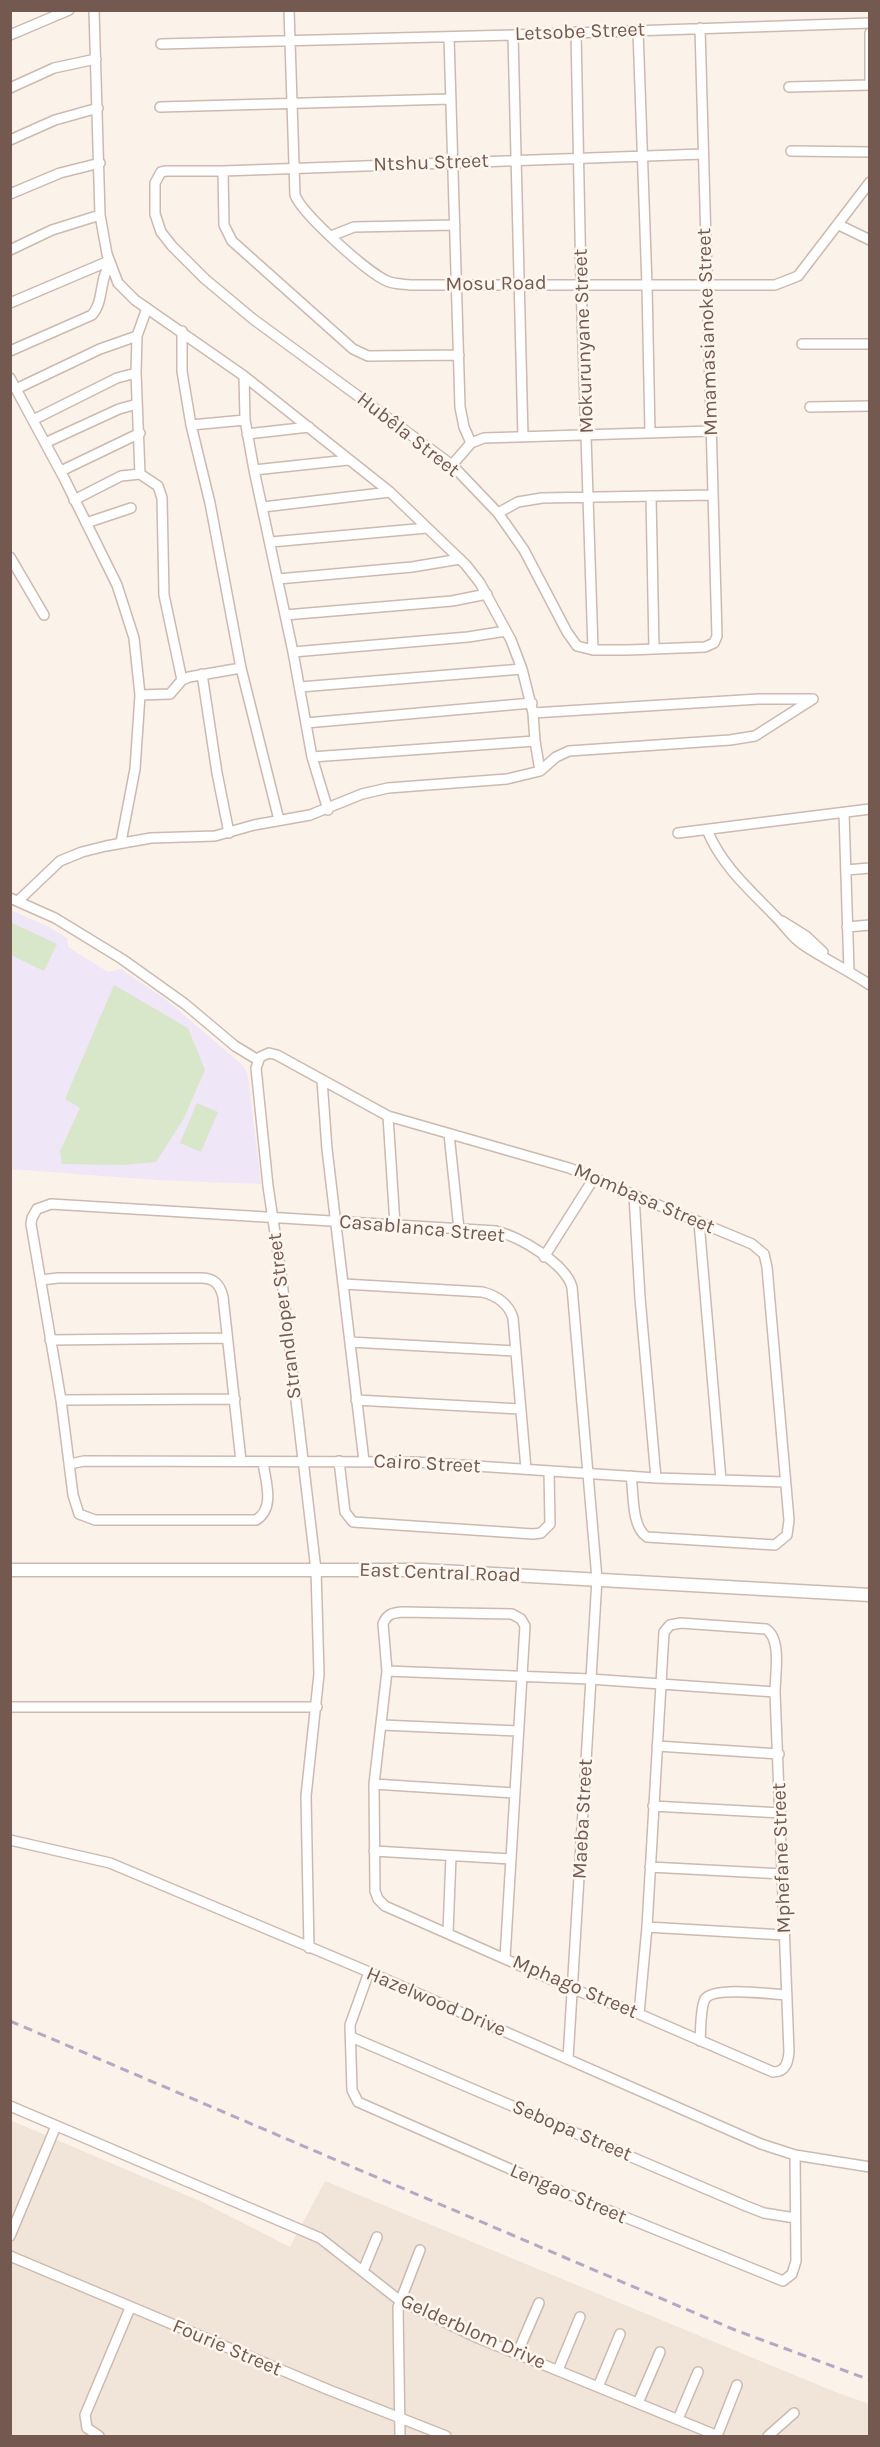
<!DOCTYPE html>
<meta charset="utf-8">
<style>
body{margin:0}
#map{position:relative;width:880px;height:2447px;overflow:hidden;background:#fbf2ea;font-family:Karla,sans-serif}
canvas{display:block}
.frame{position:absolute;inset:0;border:12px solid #73594f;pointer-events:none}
</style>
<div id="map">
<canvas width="880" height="2447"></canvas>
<div class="frame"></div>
</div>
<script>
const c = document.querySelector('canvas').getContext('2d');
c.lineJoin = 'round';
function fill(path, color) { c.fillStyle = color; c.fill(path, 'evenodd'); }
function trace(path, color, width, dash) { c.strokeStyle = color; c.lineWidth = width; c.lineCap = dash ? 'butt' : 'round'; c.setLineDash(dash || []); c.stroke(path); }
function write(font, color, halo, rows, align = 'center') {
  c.font = font + ' Karla,sans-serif'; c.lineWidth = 5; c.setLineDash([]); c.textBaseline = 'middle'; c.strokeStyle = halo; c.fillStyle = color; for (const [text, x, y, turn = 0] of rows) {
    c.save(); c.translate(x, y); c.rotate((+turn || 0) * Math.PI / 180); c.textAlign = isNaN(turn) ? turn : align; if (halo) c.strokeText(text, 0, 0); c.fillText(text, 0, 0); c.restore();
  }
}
const residential = new Path2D(`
 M10 2120 200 2201 290 2247 325 2181 833 2391 869 2404V2436H11Z`);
const education = new Path2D(`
 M10 910 49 927 67 938 68 947 108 972 121 969 165 999 240 1063 246 1070 248 1076 261 1184 156 1180 11 1169Z`);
const green = new Path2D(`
 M10 922 57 944 44 971 11 955Z
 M114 985 188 1028 205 1070 184 1118 156 1162 125 1165 62 1164 60 1151 80 1108 65 1099Z
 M197 1103 218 1112 201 1152 180 1143Z`);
const minor = new Path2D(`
 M94 10 100 215 107 254 118 283 135 300 244 376 390 492 466 565 480 583 511 640 522 669 533 713 759 699H813
 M289 10 295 195C302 214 368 273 387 281 394 284 402 284 410 285H775L798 276 870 182
 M700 28 717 636 714 643 705 647 628 650H593L577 646 567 632 524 550 498 513 452 465 253 319 205 279 172 246 161 232 155 214V183L161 172 166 171H223L703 154
 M638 30 647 286 650 433
 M576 32 581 283 593 650
 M870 33V83
 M10 35 69 10
 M513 35 523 437
 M449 37 460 407 464 427 471 443
 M161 44 513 35 870 23
 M789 87 870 85
 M10 88 54 68 96 59
 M160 107 451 99
 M10 140 55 120 98 108
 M791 151 870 152
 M223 171 224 225 232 241 353 349 368 356 459 355
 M10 194 60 173 100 163
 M839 225 870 240
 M331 236 354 227 455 225
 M10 250 52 230 100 215
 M10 303 109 261
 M182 331V371L191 425 210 503 241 668 279 820
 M137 336 136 373 140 474 158 486 162 498 164 595 182 680
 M802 344H870
 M10 351 92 315C104 302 99 279 110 264
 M244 376 245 420 254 470 293 652 312 757 328 810
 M10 378 64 478 117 585 134 638 140 695 135 769 121 842
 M16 389 100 349 137 336 147 308
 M810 407 870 406
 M33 420 117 378 136 373
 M191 425 245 420
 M247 434 309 427
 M45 443 119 409 137 404
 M452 465 471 443 484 438 711 431
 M254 470 348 460
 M61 471 140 433
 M651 496 654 648
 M74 500 121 476 140 474
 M263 507 390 492
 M498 513 518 502 542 498 713 495
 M86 523 131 508
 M271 542 427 528
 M10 557 44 615
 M278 579 412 567 460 559
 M285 615 452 601 487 594
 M293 652 468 637 506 631
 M202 674 217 773 229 833
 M300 687 522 669
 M140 695 170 694 182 680 189 677 241 668
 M306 723 532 703
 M312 757 535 741
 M540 771 556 757 569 751 730 740 755 736 813 699
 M844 813 849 971
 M707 830C722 866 749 889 776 917 785 926 791 936 802 944 824 959 848 970 870 985
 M678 833 870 809
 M846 870 870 868
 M10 898 55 918 122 959 185 1004 235 1046 258 1060
 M19 900 60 861 82 852 106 846 151 838 215 836 254 825 310 815 362 794 388 788 507 779 540 771 535 741 533 713
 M782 921 806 936 823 952
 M847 927 870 925
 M322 1080 327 1149 364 1461
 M388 1116 395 1225
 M449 1134 459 1229
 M634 1195 640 1298 656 1478
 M699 1222 721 1480
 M544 1257 594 1178
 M41 1280 58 1278H201C214 1278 220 1284 223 1297L241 1461
 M344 1284 482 1292C496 1295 509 1304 513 1318L526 1469
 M50 1340 227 1338
 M350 1342 515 1351
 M61 1400 235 1399
 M356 1400 520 1409
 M339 1461 345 1512 353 1522 533 1534 541 1533 550 1524 549 1471
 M263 1462C265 1480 276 1508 256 1520H95L79 1514 73 1495 61 1400 31 1224 32 1218 37 1209 51 1204 496 1231C520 1237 565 1263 572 1287L597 1579 568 2059
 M70 1464 84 1461 416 1462 656 1478 785 1482
 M387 1671 590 1679 775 1692
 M10 1707H317
 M382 1725 518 1731
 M657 1746 779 1754
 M374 1784 514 1793
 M653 1806 781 1813
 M10 1840 110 1863 369 1972 761 2144 795 2155 870 2167
 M374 1851 511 1859
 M650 1867 783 1874
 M647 1927 784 1935
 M448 1933 451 1856
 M309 1948 306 1796 319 1674 316 1570 281 1273 268 1186 256 1068 260 1057 269 1053 277 1055 388 1116 569 1168 752 1244 764 1254 767 1267 789 1520 787 1535 775 1545 647 1537C631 1527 634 1493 631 1476
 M505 1958 525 1626 521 1619 512 1614 402 1612C392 1613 387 1614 383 1624L387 1671 374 1784 375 1891 378 1899 385 1906 573 1989 639 2014 773 2072C786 2072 788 2062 789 2052L775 1692C775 1675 782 1639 766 1629L681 1623 670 1625 664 1632 647 1927 639 2014
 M369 1972 350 2025 352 2090 358 2102 558 2190 783 2281 792 2274 796 2261 795 2155
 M351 2037 746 2206 764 2213 795 2218
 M700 2041C701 2029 700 2009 705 1999 713 1986 772 1994 787 1995
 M10 2106 320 2238 399 2300 478 2338 718 2436
 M10 2236 56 2126
 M10 2256 329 2390 446 2436
 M363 2271 377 2237
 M517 2354 539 2303
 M558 2370 580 2317
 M598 2387 620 2334
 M638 2403 660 2352
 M678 2419 698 2372
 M99 2436 87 2428 85 2415 130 2308
 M400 2436 398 2307 420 2250
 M717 2436 737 2385
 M768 2436 794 2413`);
const tertiary = new Path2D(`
 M10 1570H422L870 1595`);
const rail = new Path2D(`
 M10 2021 735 2330 870 2380`);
const streetNames = [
 ["Letsobe Street",580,32,-2],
 ["Ntshu Street",431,163,-2],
 ["Mosu Road",496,284,-1],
 ["Mmamasianoke Street",708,332,-92],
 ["Mokurunyane Street",584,341,-92],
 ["Hubêla Street",408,435,38],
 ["Mombasa Street",644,1199,23],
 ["Casablanca Street",422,1229,5],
 ["Strandloper Street",285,1316,-97],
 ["Cairo Street",427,1464,3],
 ["East Central Road",440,1573,2],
 ["Maeba Street",583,1819,-87],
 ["Mphefane Street",782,1858,-92],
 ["Mphago Street",575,1987,23],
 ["Hazelwood Drive",436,2002,23],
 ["Sebopa Street",572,2131,23],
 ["Lengao Street",568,2194,23],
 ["Gelderblom Drive",473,2332,24],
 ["Fourie Street",227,2348,23]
];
fill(residential, '#f1e4d9');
fill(education, '#efe6f7');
fill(green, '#d8e7c9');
trace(minor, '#ccbab0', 12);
trace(tertiary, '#ccbab0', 15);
trace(minor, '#fff', 9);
trace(tertiary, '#fff', 12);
trace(rail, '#b5a8c4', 3, [9, 6]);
write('20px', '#73594f', '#fdf7f0', streetNames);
</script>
